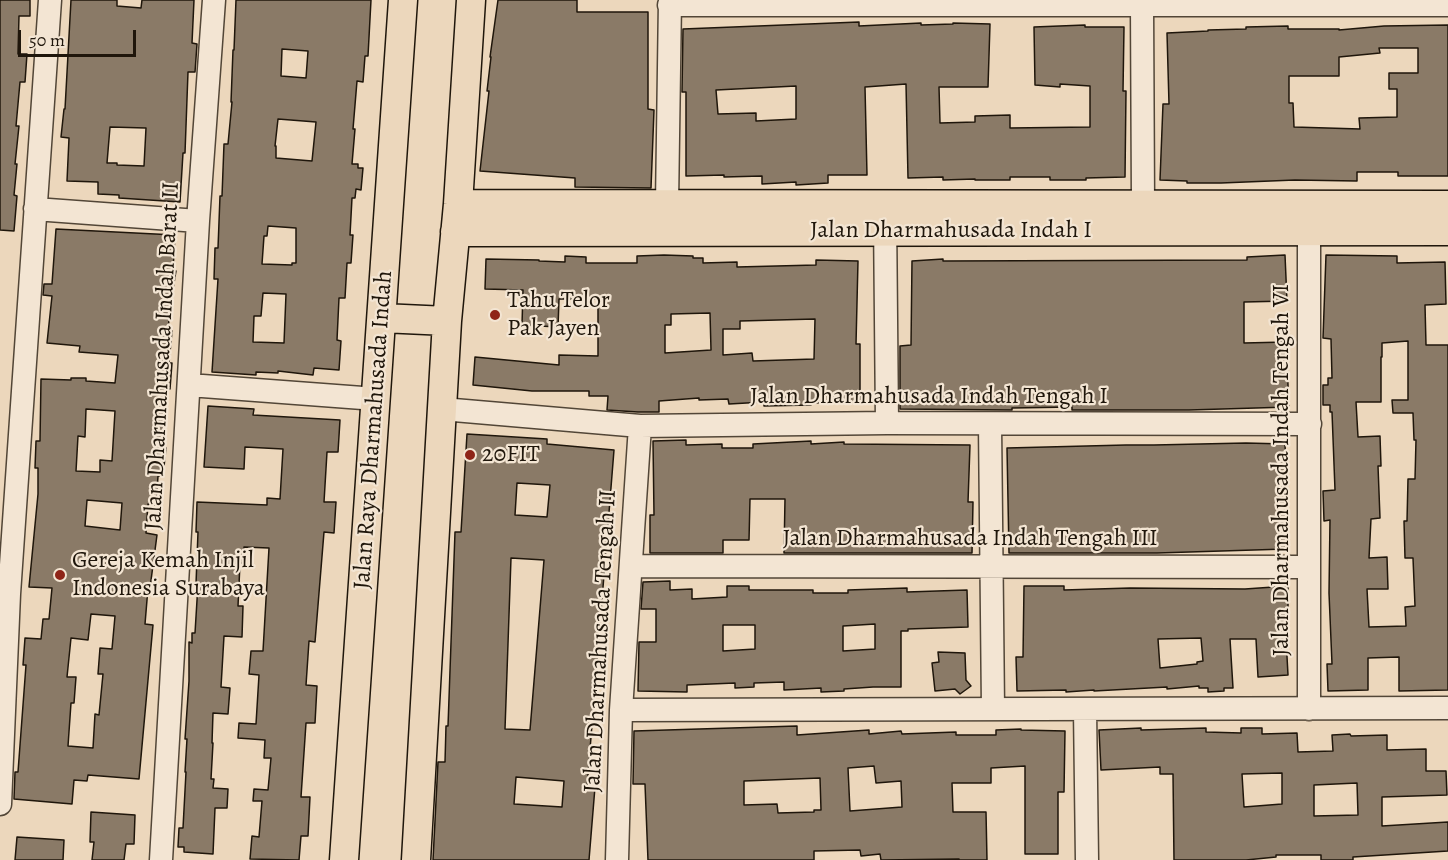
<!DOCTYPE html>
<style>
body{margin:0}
#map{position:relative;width:1448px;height:860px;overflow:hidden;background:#ecd7bc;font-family:Alegreya,serif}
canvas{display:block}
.scale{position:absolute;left:18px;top:30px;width:118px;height:27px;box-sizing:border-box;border:3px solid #1f160b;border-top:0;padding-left:8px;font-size:18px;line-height:21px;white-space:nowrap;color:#1f160b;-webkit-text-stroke:4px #f3e5d3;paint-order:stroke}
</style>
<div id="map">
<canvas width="1448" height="860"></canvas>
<div class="scale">50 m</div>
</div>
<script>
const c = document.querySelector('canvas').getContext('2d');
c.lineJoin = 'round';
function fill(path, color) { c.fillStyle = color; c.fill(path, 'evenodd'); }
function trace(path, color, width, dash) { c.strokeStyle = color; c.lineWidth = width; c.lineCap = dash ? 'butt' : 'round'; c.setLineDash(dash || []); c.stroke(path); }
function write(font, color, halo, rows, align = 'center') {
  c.font = font + ' Alegreya,serif'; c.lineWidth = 4.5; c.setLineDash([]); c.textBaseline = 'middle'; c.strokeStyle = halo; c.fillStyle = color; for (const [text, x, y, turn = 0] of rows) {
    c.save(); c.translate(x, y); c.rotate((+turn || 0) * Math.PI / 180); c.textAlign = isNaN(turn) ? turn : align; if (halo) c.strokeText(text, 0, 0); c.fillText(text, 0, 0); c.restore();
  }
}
const building = new Path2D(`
 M0 0H30V16H19L18 54H27L25 82H20L16 126H19L15 164H17L14 195 17 196 14 231 0 230Z
 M71 0H117V6L141 8 142 0H194L192 43 197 44 195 72H188L185 153H183L180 202 119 198V195L98 194V182L67 181 69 138 61 137 64 109H65ZM110 127 146 128 144 166 117 165V163H107Z
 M236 0H371L368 56H365L363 82 357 81 353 129H355L352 164H358V168H363L361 190 356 189 355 198H352L350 235H353L351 263H347L345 298H339L337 340 341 341 339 370 314 368 313 375 278 371V373L256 372V375L212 372 218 279H214L215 248H218L220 196H222L224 144H228L232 102H231L233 50H234ZM282 49 308 51 306 78 281 76ZM278 119 316 122 312 161 276 158V146H275ZM268 226 296 228V263H292V265L262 264 264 236H267ZM263 293 286 294 284 343 253 342 254 316H261Z
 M498 0H577V12H648V109L654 110 651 188 575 187V178L480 171 489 91H487L491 57H490Z
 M859 22V26L921 23V25L953 24V23L990 24 988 87H939L940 123 975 122V116L1010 115V128L1090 127V86L1060 84V87L1035 85 1034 27 1085 25V27H1124L1123 91H1126L1125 177 1086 178V180H1050V177H1010V180H975V179L943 180V177L908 178 906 84 865 87 867 175H828V183L796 185V182L762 184V176L724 177V175L686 176V92H682L683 29ZM796 86V119L756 121V113L718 114 716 90Z
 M1448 25V176H1398V172H1357V181L1295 180 1221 183H1187V181L1160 180 1163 104H1169L1167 33 1208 31V30L1246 29V27L1288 26V29H1339V30L1384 26ZM1379 48H1418V73H1389V89H1397V117L1359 118 1360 129 1294 127 1293 103H1289V76H1339V57L1380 53Z
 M56 229 175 235 173 271H176L173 289H172L168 330 172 331 169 363H172L170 389 166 388 164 416 162 448H166L163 476H158L156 505 148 504 146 533 157 535 150 588H148L145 624 153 625 139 779 88 775 87 781 74 780 72 804 14 799 15 772H18L26 665H23L25 638 41 639 43 619H49L52 588 29 587 38 494V468H35L36 441H40L41 379 71 380V378H86V381L115 383 118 355 79 352 80 346 47 343 52 296 43 295 44 284H52ZM86 409 115 411 112 461 100 460V472L76 471 78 436 85 437ZM87 500 122 503 120 530 85 526ZM91 614 115 616 112 649 100 648 98 674H103L99 715 95 714 93 748 68 746 71 703H74L76 677H67L71 638 88 640Z
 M664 255 693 256V258H703V263L737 262V267L816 265V260L858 261 856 344H860V402L811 403V405L764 406V402L729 404 728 399 699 400V398L659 401V412H638L607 410 608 396H589V391H532L473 385 475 357 559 365V355L598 356V299H559L558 327 522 325 523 290 485 289 486 259 539 260V261L565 262V256L586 257V263H637V256ZM710 313 711 350 665 353V325H671V314ZM815 319 814 359 753 361 752 353 723 355V329H740V321Z
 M1285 255 1287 301 1244 302V343L1286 342 1289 407 1189 410H1072V407L1012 408V410L900 409V346L911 345 912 261 943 259V261L1247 260V257Z
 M1326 255 1397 256V263L1445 262 1446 304 1425 305 1426 345H1448V690L1399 691V657L1368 658V690L1328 691 1327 664H1332L1329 593 1330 520 1324 521 1323 491 1335 490 1332 412H1330V405H1323V385H1328V378H1332L1331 339 1323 338ZM1408 341V400H1392L1393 413H1413L1414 440H1416L1415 479H1408L1407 521H1404L1405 558H1413L1415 606 1405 607 1406 626 1369 627 1367 589H1388L1387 557 1369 558 1371 519 1380 518 1378 466H1381L1380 436 1358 437 1356 402H1381V357H1382V343Z
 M208 406 254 409 253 415 340 420 338 452H327L324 502H336L334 533 324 532 315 642 309 641 306 685 317 686 315 723H306L301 797H310L308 836H301L299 860 250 859 252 836 259 837 262 801H253L254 789 268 790 271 758H264L265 740 238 738 239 723 256 724 259 675 249 674 251 651H263L269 548 244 547 243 563H240L238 606H243L242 637 224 636 221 687 230 688 228 714 213 713 212 743H213L211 779H214L213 788 228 789 227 808H215L213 854 184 852V847H178L179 828H183L186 772H185L187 739H185L189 681V642L192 643V633H195L198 584H196L198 532H196L197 502 267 505V498L280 499 283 449 245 447 244 469 204 467Z
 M467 434 547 439V444L614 450 587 787H595L589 860H433L438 762H445L446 726H448L455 532H461ZM517 483 550 485 547 517 515 515ZM511 558 544 560 530 730 505 729ZM516 777 564 781 562 807 514 804Z
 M686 440V445L722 444V448H753V444L811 441V444L844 442V444L970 445 968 502H973L972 553H784L785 499H750L749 540H723V553H650V515H654L653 441Z
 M1246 443 1285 444 1287 496 1286 549 1157 553H1009L1007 448 1126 445H1154Z
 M670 581V590L692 589V599L727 597V586H749V590H813V593H848V590L907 588V592L967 590 968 627 908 629V631H901V687H873L844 689V691L821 692V688L784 690V682L754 683V687L735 688V683L687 685V692L638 691 639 642H656V609H641L643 582ZM875 624V649L843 651V626ZM723 625H755V649L723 651Z
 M1024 586H1064V590L1130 588 1245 589 1288 586V638H1286L1288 675 1258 677 1256 639H1230L1233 688H1224V691L1208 692V688H1199V686L1167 689V687L1094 691V690L1066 692V690L1017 691 1016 657H1023ZM1201 638 1203 661 1197 662V664L1160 668 1158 639Z
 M938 652 965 653 966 680 971 686 960 694 955 689 935 691 932 663 939 662Z
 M797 726V735L869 730V734L901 731 902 734 956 732V735H996V730L1021 729V730L1065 731 1064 792H1058V854H1025V766L991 768V783H952L953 812H986L987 860H959V859L881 860 880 854 861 856 860 850 814 851V860H648L645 784H633L634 731ZM874 766 876 783 901 781 902 807 850 811 848 768ZM820 778 821 810H814V812L778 813 777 804 744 805V781Z
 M1141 728V730L1206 728V732L1241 733V728H1262V734L1297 733 1298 752 1333 751 1332 735 1350 734 1351 736 1387 735V750L1426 749V771H1446L1447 795 1382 797V826L1448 822V851L1353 857V860H1321V855H1276V857L1246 860H1174L1173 774H1160V767L1101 770 1099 730ZM1282 773V804L1244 807 1242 774ZM1357 783 1358 815 1314 816V785Z
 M91 812 135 815 134 844H126L124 860H92L94 842H90Z
 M17 837 64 840 63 860H15Z`);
const minor = new Path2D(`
 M1142 4 1143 205
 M669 5H1448
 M667 204 670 0
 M35 209 198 221
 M885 215 887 423
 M1309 231V709
 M189 385 376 399
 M442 409 640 426 887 423 1310 424
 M990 424 993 709
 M632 566 1308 567
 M1085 709 1087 860
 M621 710 1448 708
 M0 804 9 594 50 0
 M161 860 198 221 214 0
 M617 860 621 710 640 426`);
const major = new Path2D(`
 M458 204 1448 205
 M455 232 1448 231
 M382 318 447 321
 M344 860 403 0
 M416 860 447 321 458 204 471 0`);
const markers = [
 [495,315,6,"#8f2418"],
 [470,455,6,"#8f2418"],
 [60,575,6,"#8f2418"]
];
const streetNames = [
 ["Jalan Dharmahusada Indah I",951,231],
 ["Jalan Dharmahusada Indah Barat II",163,356,-87],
 ["Jalan Dharmahusada Indah Tengah I",929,397],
 ["Jalan Raya Dharmahusada Indah",374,430,-86],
 ["Jalan Dharmahusada Indah Tengah VI",1282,470,-90],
 ["Jalan Dharmahusada Indah Tengah III",970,539],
 ["Jalan Dharmahusada Tengah II",601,641,-87]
];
const poiNames = [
 ["Tahu Telor",507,301],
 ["Pak Jayen",507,329],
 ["20FIT",482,455],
 ["Gereja Kemah Injil",72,561],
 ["Indonesia Surabaya",72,589]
];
fill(building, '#8a7a67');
trace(building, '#1f160b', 1.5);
trace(minor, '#524637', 25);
trace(major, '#1f160b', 31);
trace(minor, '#f3e5d3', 22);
trace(major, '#ecd7bc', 28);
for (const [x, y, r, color] of markers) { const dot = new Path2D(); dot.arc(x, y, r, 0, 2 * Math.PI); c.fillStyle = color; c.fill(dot); trace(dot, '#f3e5d3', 2); }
write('24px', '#1f160b', '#f3e5d3', streetNames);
write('24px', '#1f160b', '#f3e5d3', poiNames, 'left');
</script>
